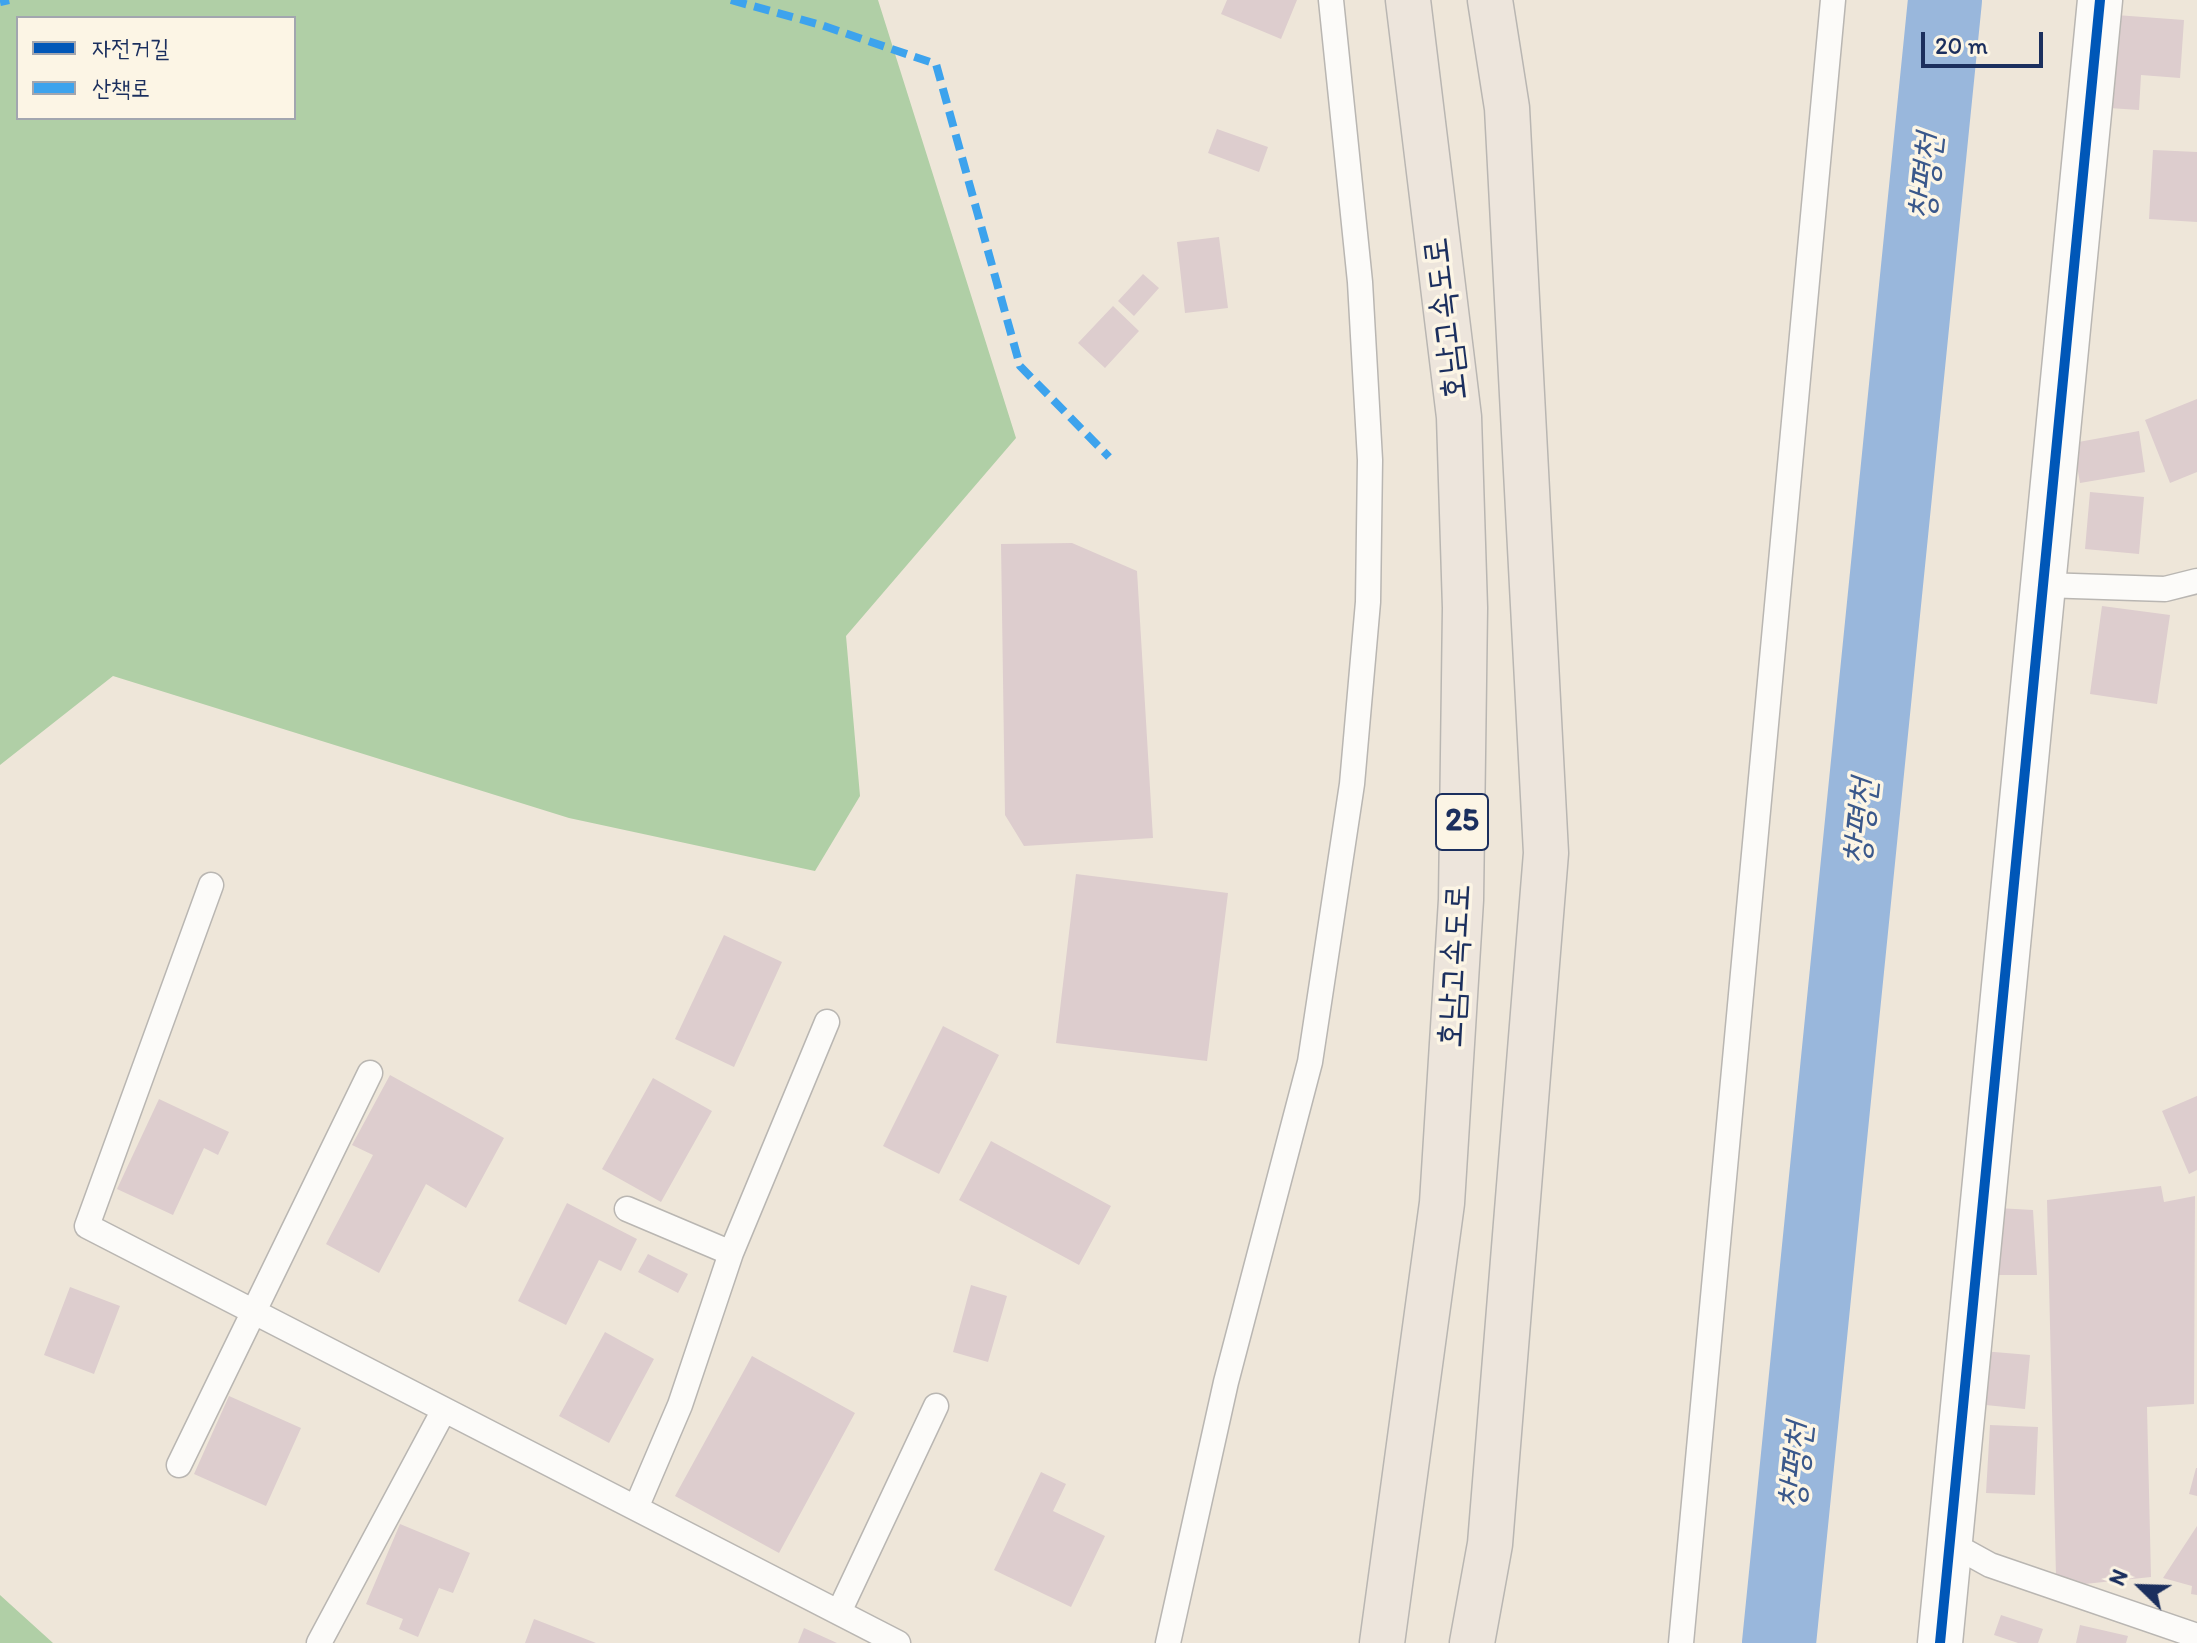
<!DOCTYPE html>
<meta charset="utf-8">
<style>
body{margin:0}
#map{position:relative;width:2197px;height:1643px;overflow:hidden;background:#eee6d9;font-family:Itim,"Poor Story",sans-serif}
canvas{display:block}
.legend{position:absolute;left:16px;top:16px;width:280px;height:104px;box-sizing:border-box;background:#fcf5e5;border:2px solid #a2a6af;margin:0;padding:10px 14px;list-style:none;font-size:24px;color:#1b2f5e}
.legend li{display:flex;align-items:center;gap:16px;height:40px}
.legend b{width:40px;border:2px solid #a2a6af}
.north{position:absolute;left:2101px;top:1547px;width:80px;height:80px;-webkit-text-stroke:6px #fcf5e5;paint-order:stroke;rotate:293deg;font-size:22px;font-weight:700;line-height:32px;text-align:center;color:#1b2f5e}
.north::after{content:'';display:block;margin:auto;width:28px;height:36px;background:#1b2f5e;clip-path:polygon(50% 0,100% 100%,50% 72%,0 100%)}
.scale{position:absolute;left:1921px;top:32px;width:122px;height:36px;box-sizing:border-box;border:4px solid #1b2f5e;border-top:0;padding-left:10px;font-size:24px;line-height:28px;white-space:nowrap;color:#1b2f5e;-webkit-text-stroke:6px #fcf5e5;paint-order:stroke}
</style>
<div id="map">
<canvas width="2197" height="1643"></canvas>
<ul class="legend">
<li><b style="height:10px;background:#0057b8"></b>자전거길</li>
<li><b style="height:10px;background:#3da3ed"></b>산책로</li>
</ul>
<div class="north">N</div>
<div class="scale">20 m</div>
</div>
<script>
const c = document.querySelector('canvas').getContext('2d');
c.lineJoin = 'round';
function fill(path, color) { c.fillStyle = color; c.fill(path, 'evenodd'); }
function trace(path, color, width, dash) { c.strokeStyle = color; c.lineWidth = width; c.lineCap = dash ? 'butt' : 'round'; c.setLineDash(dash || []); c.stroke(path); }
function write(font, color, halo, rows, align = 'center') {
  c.font = font + ' Itim,"Poor Story",sans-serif'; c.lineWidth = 7; c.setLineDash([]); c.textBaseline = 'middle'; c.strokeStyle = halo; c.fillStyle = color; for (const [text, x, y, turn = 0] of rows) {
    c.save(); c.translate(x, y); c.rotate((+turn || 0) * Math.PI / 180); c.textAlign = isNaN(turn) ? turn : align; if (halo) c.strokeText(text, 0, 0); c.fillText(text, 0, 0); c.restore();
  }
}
const forest = new Path2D(`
 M0 0H878L1016 438 846 636 860 796 815 871 569 818 113 676 0 765ZM294 18V118H18V18Z
 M0 1595 53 1643H0Z`);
const river = new Path2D(`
 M1779 1643 1945 0`);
const building = new Path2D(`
 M1227 0H1297L1281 39 1221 14Z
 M2116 15 2184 20 2180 78 2141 75 2139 110 2109 108Z
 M1217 129 1268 147 1259 172 1208 153Z
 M2153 150 2197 152V222L2149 219Z
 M1219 237 1228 308 1185 313 1177 242Z
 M1143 274 1159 288 1134 316 1118 301Z
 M1113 306 1139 331 1105 368 1078 343Z
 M2197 399V472L2170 483 2145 420Z
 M2139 431 2145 472 2080 483 2073 443Z
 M2090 492 2144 497 2139 554 2085 549Z
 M1072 543 1137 571 1153 838 1024 846 1005 815 1001 544Z
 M2102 606 2170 615 2157 704 2090 694Z
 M1076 874 1228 893 1207 1061 1056 1043Z
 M724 935 782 962 734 1067 675 1039Z
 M943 1026 999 1055 939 1174 883 1146Z
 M390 1075 504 1138 466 1208 426 1184 379 1273 326 1244 373 1155 352 1145Z
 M653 1078 712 1111 661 1202 602 1169Z
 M2197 1096V1170L2189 1174 2162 1111Z
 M159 1099 229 1132 218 1155 204 1148 173 1215 117 1189Z
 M991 1141 1111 1206 1079 1265 959 1200Z
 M2161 1186 2164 1202 2195 1196 2194 1404 2147 1407 2151 1577 2075 1585 2056 1576 2047 1200Z
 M567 1203 637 1239 621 1271 599 1260 566 1325 518 1301Z
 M1997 1208 2033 1210 2037 1275H1989Z
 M648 1254 688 1274 678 1293 638 1272Z
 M971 1285 1007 1296 988 1362 953 1352Z
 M70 1287 120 1306 94 1374 44 1355Z
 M605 1332 654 1359 609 1443 559 1416Z
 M1982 1351 2030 1355 2025 1409 1976 1404Z
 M752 1356 855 1413 779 1553 675 1496Z
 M229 1396 301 1428 266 1506 194 1474Z
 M1990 1425 2038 1427 2035 1495 1986 1493Z
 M2196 1468H2197V1496L2189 1494Z
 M1041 1472 1066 1484 1053 1511 1105 1536 1071 1607 994 1570Z
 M400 1524 470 1553 453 1593 439 1588 418 1637 399 1629 403 1619 366 1604Z
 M2197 1526V1595L2191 1594 2192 1586 2163 1578Z
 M2001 1615 2043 1629 2038 1643H2018L1994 1635Z
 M534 1619 596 1643H525Z
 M2080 1625 2128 1636 2126 1643H2076Z
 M804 1628 837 1643H798Z`);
const lane = new Path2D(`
 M2043 585 2165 589 2197 581
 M211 885 87 1226 898 1643
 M627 1209 731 1253
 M179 1465 370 1073
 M636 1508 680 1405 731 1253 827 1022
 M1950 1543 1990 1565 2197 1636
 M839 1612 936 1406
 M319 1643 444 1410
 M1168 1643 1226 1382 1310 1062 1352 784 1368 602 1370 460 1360 282 1331 0
 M1681 1643 1833 0`);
const street = new Path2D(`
 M1940 1643 2100 0`);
const highway = new Path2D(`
 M1382 1643 1442 1203 1461 900 1465 608 1459 417 1408 0
 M1472 1643 1490 1544 1546 853 1507 108 1490 0`);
const quiet = new Path2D(`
 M731 0 821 25 936 64 1020 366 1109 457
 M0 2 9 0`);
const cycleway = new Path2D(`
 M1940 1643 2100 0`);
const shields = [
 [1462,822,52]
];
const shieldNames = [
 ["25",1462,822]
];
const streetNames = [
 ["호남고속도로",1447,319,-97],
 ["호남고속도로",1456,966,-87]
];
const waterNames = [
 ["창평천",1927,177,-84],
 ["창평천",1862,822,-84],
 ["창평천",1797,1466,-84]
];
fill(forest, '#b0cfa6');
trace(river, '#99b7dc', 74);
fill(building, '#ddcdce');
trace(lane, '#b9b6b2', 27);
trace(street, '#b9b6b2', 47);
trace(highway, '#b9b6b2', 47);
trace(lane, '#fcfbf9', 24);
trace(street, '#fcfbf9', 44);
trace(highway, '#ede5dc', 44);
trace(quiet, '#3da3ed', 8, [16, 8]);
trace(cycleway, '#0057b8', 10);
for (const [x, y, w] of shields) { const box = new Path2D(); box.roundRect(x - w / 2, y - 28, w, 56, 6); c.fillStyle = '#fcf5e5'; c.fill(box); trace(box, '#1b2f5e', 2); }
write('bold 32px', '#1b2f5e', null, shieldNames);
write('34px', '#1b2f5e', '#fcf5e5', streetNames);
write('italic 36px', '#3a588b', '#fcf5e5', waterNames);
</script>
